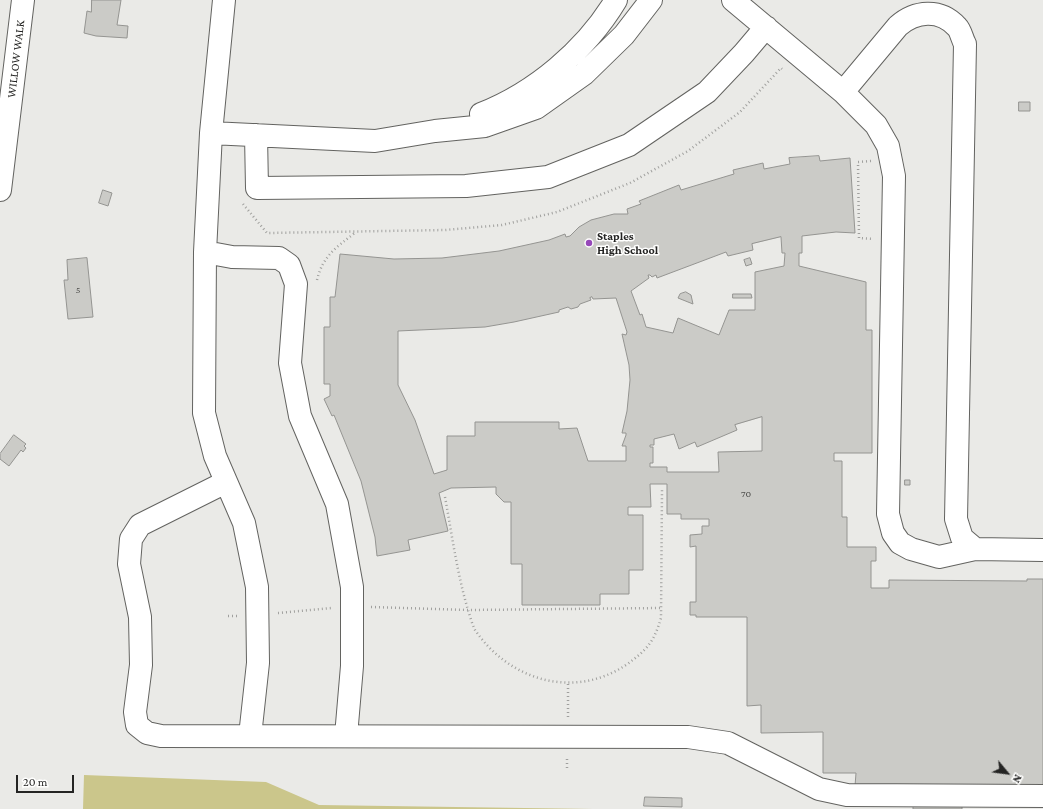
<!DOCTYPE html>
<style>
body{margin:0}
#map{position:relative;width:1043px;height:809px;overflow:hidden;background:#eaeae7;font-family:"Crimson Pro",serif}
canvas{display:block}
.north{position:absolute;left:987px;top:753px;width:40px;height:40px;-webkit-text-stroke:3px #fffffe;paint-order:stroke;rotate:119deg;font-size:11px;font-weight:700;line-height:16px;text-align:center;color:#242423}
.north::after{content:'';display:block;margin:auto;width:14px;height:18px;background:#242423;clip-path:polygon(50% 0,100% 100%,50% 72%,0 100%)}
.scale{position:absolute;left:16px;top:775px;width:58px;height:18px;box-sizing:border-box;border:2px solid #242423;border-top:0;padding-left:5px;font-size:12px;line-height:14px;white-space:nowrap;color:#242423;-webkit-text-stroke:3px #fffffe;paint-order:stroke}
</style>
<div id="map">
<canvas width="1043" height="809"></canvas>
<div class="north">N</div>
<div class="scale">20 m</div>
</div>
<script>
const c = document.querySelector('canvas').getContext('2d');
c.lineJoin = 'round';
function fill(path, color) { c.fillStyle = color; c.fill(path, 'evenodd'); }
function trace(path, color, width, dash) { c.strokeStyle = color; c.lineWidth = width; c.lineCap = dash ? 'butt' : 'round'; c.setLineDash(dash || []); c.stroke(path); }
function write(font, color, halo, rows, align = 'center') {
  c.font = font + ' "Crimson Pro",serif'; c.lineWidth = 3; c.setLineDash([]); c.textBaseline = 'middle'; c.strokeStyle = halo; c.fillStyle = color; for (const [text, x, y, turn = 0] of rows) {
    c.save(); c.translate(x, y); c.rotate((+turn || 0) * Math.PI / 180); c.textAlign = isNaN(turn) ? turn : align; if (halo) c.strokeText(text, 0, 0); c.fillText(text, 0, 0); c.restore();
  }
}
const green = new Path2D(`
 M84 775 266 782 319 805 593 809H83Z`);
const building = new Path2D(`
 M92 0H121L117 25 128 26 127 38 96 36 84 33 87 11 91 12Z
 M1019 102H1030V111H1019Z
 M819 156 820 161 850 158 855 233 836 232 802 236V253H799V266L866 282V330H872V453H834V461H842V517H847V547H876V561H871V588H889V580L1027 581V579H1043V786L962 787V809H913V805L855 786 856 773H823V732L761 733V705L747 706V617H696V615H690V602H696V546L690 547V535L702 534V526H709V519H681V514H667V484H650L651 507H628V515H643V570H629V594H600V605H522V564H511V502H504L496 494V487L451 488 439 493 448 531 408 540 410 550 377 556 375 537 361 481 334 415 332 416 324 399 330 396V384H324V327H330V297H335L340 254 394 259 442 258 499 251 549 240 565 234 566 237 570 236 579 227 591 220 614 214H628L627 209 641 204 639 201 679 185 681 190 734 174 733 170 763 163 764 169 790 164 789 158ZM781 237 782 253H785L784 266 755 272V310H729L719 335 678 318 673 333 646 327 642 314 640 315 631 291 649 278 648 275H650L652 277 656 275 657 278 726 252 728 256 753 250 752 244ZM592 297 593 299 616 298 627 332 626 335 622 334 629 365 630 380 627 411 622 433H626V435L622 446H626V461H588L577 428 559 429V422H475V436H447V470L434 474 415 420 398 385V331L485 327 514 322 559 312V310L568 307 571 309 578 307 580 304 591 300 590 298ZM762 417V451L718 452 719 472H667V467H650V463H653V447H650V445H654V439L674 434 679 449 695 442 697 447 737 430 735 425Z
 M103 190 112 193 108 206 99 203Z
 M87 258 93 317 68 319 64 280H68L67 260Z
 M750 258 752 264 746 266 744 260Z
 M686 292 691 295 693 304 678 298 680 294Z
 M733 294H751L752 298H733Z
 M14 435 26 444 24 446 26 448 23 452 21 450 9 466 0 459V454Z
 M905 480H910V485H905Z
 M645 797 682 798V807L644 806Z`);
const path = new Path2D(`
 M871 161 858 162 859 238 873 239
 M243 204 267 233 445 230 502 225 557 212 630 183 688 151 740 112 781 68 782 69
 M317 280C323 255 337 247 356 232
 M445 497C452 535 457 573 468 610 470 616 472 624 475 630 509 680 573 700 626 665 647 650 654 642 661 618L662 490
 M371 607 468 610 661 608
 M278 613 332 608
 M228 616H237
 M568 717V684
 M567 768V756`);
const minor = new Path2D(`
 M733 0 843 92 876 125 888 146 894 176 888 514 893 533 900 543 911 549 939 557 975 549 1043 550
 M843 92 898 26C915 11 940 8 957 27 961 31 962 39 965 44L956 519 962 538 975 549
 M481 114C535 93 586 50 616 0
 M211 133 224 0
 M256 135 257 188 466 186 548 177 629 145 707 92 744 53 766 27
 M0 190 23 0
 M205 252 232 257 279 258 289 265 296 284 290 363 300 416 337 504 352 587V666L346 736
 M226 482 140 525 131 539 129 564 140 617 141 665 135 712 137 725 147 733 161 736 688 737 728 743 819 789 847 795 1043 796
 M250 736 258 663 257 587 244 523 215 456 204 413 205 252 211 133 375 141 435 131 485 126 536 108 584 74 624 35 651 0`);
const markers = [
 [589,243,4,"#9648b9"]
];
const numberNames = [
 ["5",78,290],
 ["70",746,494]
];
const streetNames = [
 ["WILLOW WALK",16,59,-83]
];
const poiNames = [
 ["Staples",597,236],
 ["High School",597,250]
];
fill(green, '#cbc68b');
fill(building, '#cbcbc7');
trace(building, '#949491', 1);
trace(minor, '#636360', 24);
trace(path, '#a0a09e', 2.5, [1, 3]);
trace(minor, '#fff', 22);
for (const [x, y, r, color] of markers) { const dot = new Path2D(); dot.arc(x, y, r, 0, 2 * Math.PI); c.fillStyle = color; c.fill(dot); trace(dot, '#fffffe', 1.5); }
write('10px', '#4e4e4c', null, numberNames);
write('12px', '#242423', '#fffffe', streetNames);
write('bold 12px', '#242423', '#fffffe', poiNames, 'left');
</script>
